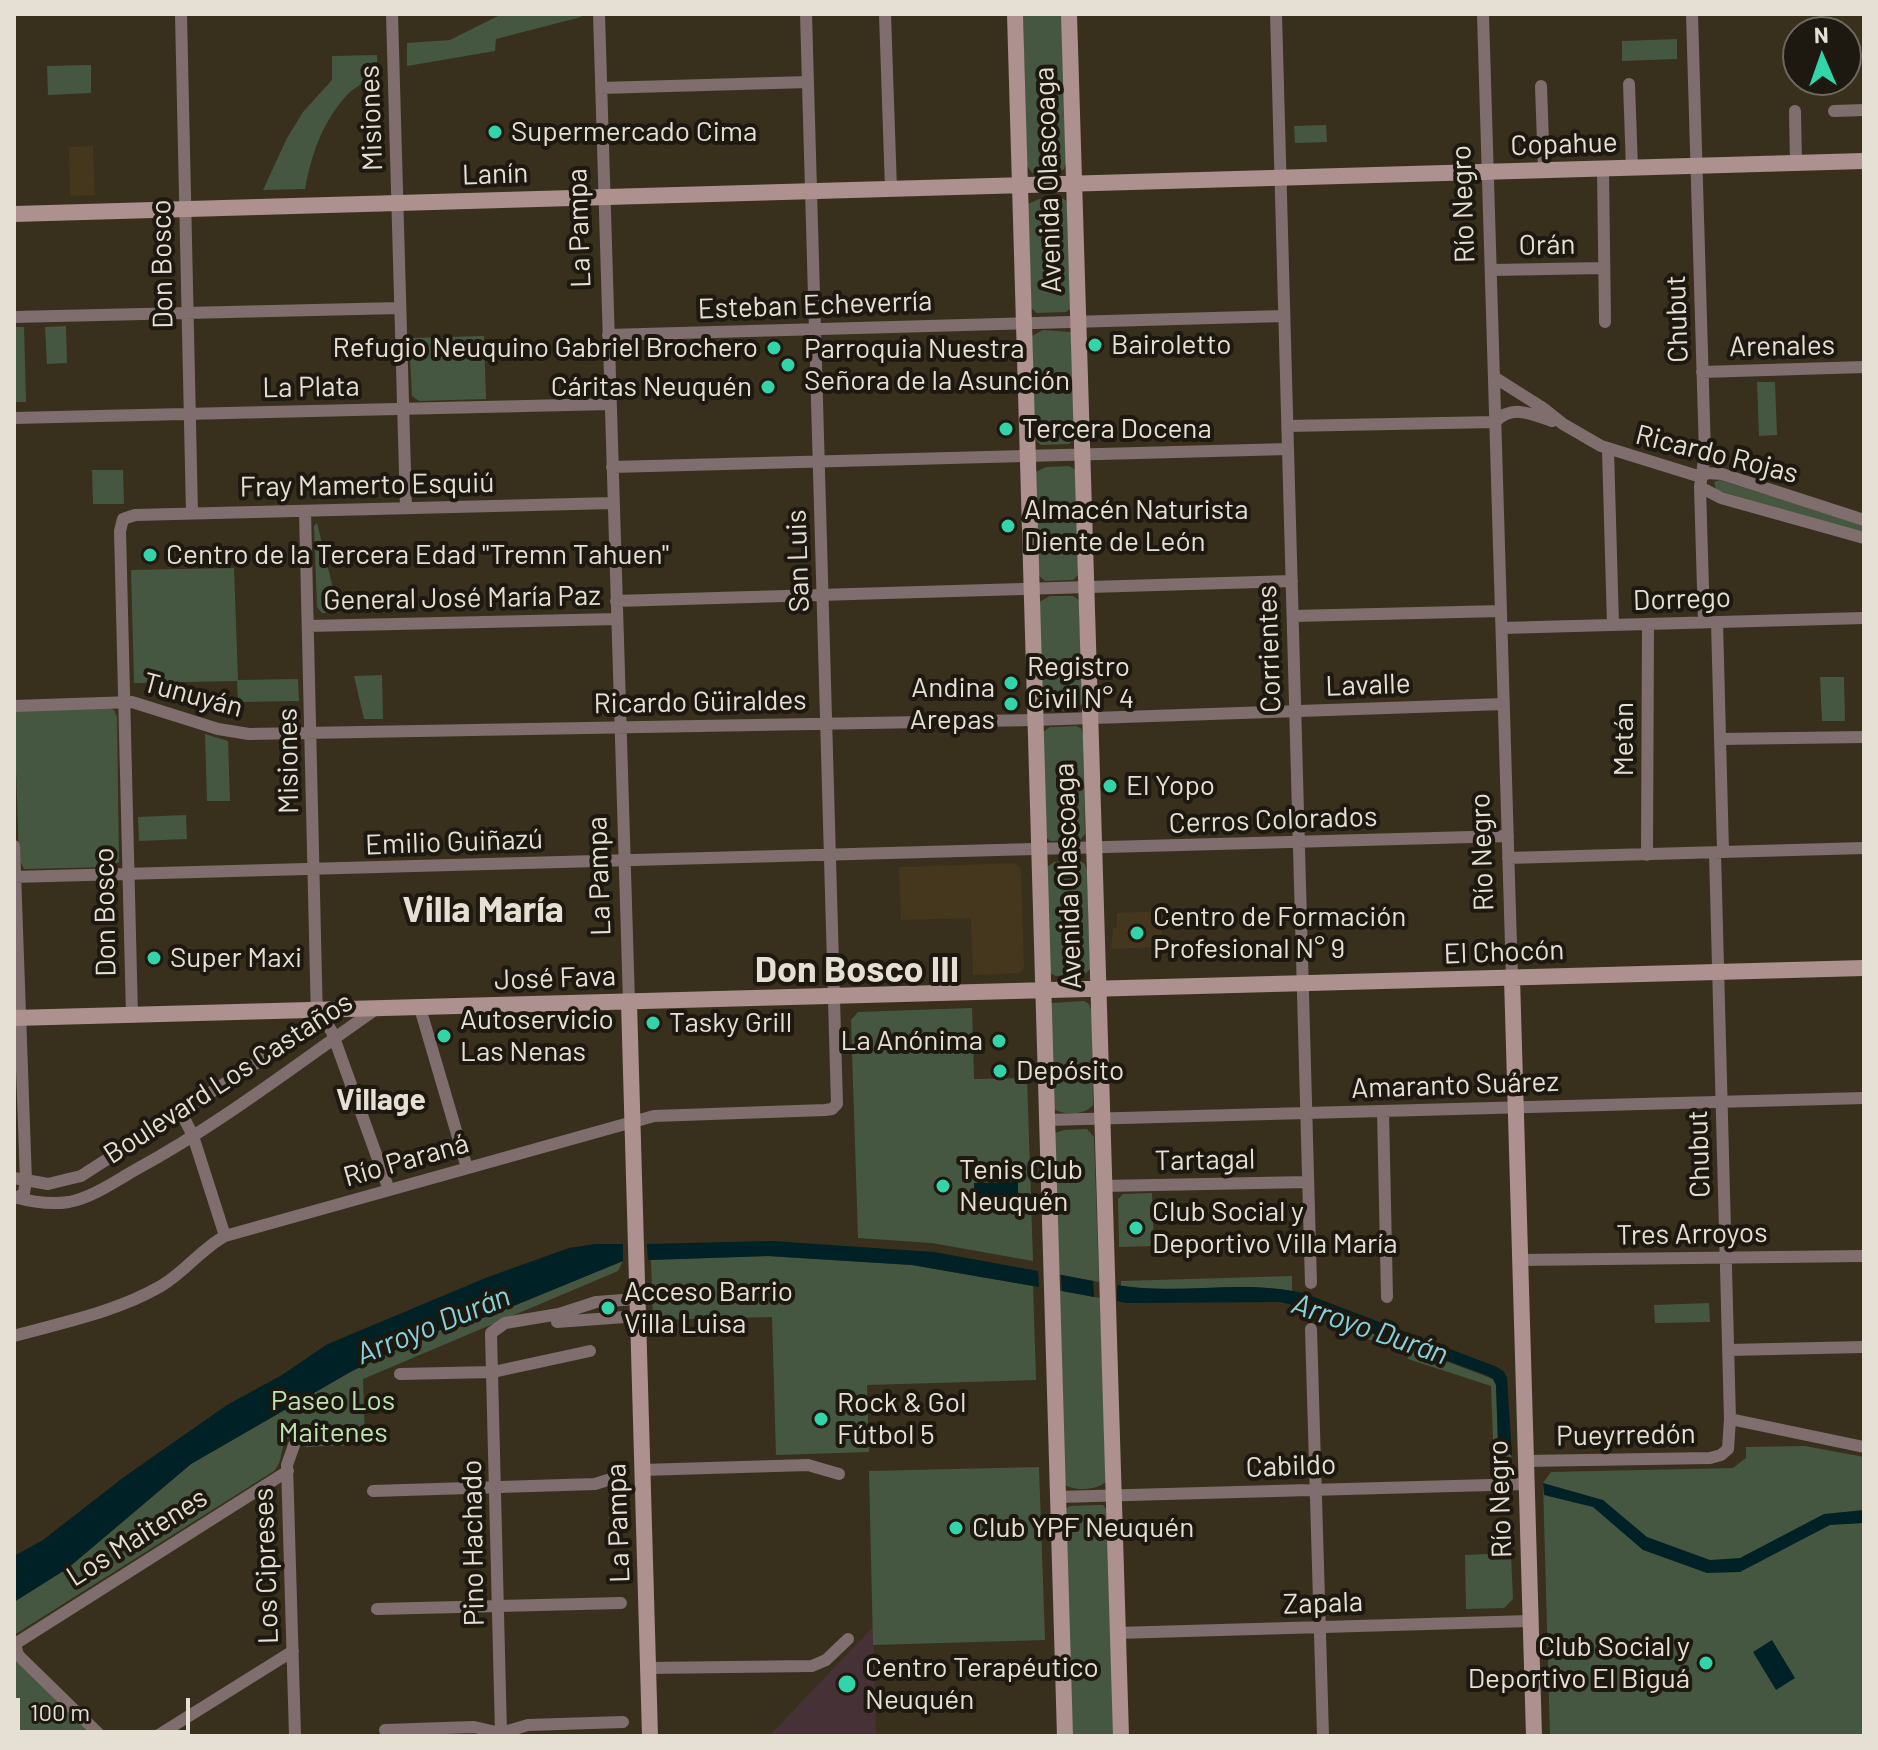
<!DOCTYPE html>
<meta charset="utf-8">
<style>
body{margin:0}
#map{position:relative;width:1878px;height:1750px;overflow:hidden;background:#392f1d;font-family:Barlow,sans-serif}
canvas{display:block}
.frame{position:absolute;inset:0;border:16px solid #e6dfd4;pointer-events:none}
.north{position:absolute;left:1782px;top:16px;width:80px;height:80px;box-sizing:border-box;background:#1d1810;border:2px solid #6d685e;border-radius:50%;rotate:358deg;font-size:22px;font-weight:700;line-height:32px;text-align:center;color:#e6dfd4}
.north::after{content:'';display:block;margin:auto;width:28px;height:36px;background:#32d4a9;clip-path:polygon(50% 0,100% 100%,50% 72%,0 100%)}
.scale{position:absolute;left:16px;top:1698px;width:174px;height:36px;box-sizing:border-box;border:4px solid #e6dfd4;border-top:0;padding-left:10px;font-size:24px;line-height:28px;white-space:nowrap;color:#e6dfd4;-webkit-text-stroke:6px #1d1810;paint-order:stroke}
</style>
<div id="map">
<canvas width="1878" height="1750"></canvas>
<div class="frame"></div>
<div class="north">N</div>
<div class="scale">100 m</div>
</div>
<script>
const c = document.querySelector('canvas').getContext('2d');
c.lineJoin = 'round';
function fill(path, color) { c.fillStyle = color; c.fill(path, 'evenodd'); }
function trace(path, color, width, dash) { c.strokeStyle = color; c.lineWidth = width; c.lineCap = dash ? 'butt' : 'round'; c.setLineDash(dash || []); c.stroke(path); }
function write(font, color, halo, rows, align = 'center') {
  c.font = font + ' Barlow,sans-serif'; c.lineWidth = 8; c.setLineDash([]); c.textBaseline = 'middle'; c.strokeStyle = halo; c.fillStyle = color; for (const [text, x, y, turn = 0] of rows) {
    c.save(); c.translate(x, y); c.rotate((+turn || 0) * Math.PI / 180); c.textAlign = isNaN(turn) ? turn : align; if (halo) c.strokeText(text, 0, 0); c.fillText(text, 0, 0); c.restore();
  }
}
const built = new Path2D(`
 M93 146 95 195 70 196 69 147Z
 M1015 863 1021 869 1024 967 1020 973 973 975 971 918 901 920 899 867Z
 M1161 911 1162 947 1111 949 1113 928 1117 927V913Z`);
const medical = new Path2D(`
 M873 1627 876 1736 771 1734 828 1674Z`);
const green = new Path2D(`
 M502 14H581V17L496 39 495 51 407 66V43L450 40Z
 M1023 14H1063L1066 162 1064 169 1056 173H1032L1027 166Z
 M1677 39V59L1622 61V41Z
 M377 55V74C367 81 354 87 346 96 321 125 312 153 305 189L263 190 287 138 303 112 332 80V56Z
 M91 65V93L48 95 47 66Z
 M1326 125 1327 142 1295 143 1294 126Z
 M1062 198 1067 201 1070 309 1066 312 1037 313 1031 308 1028 204 1039 199Z
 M66 326 67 363 47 364 45 327Z
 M14 327H24L26 402H14Z
 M1043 330 1071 332 1074 440 1069 444 1041 445 1035 439 1032 336Z
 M484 336 486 399 419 401 412 396 409 338Z
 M1757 382H1775L1777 435 1759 436Z
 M1069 466 1076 470 1079 574 1073 580 1045 581 1038 575 1036 472 1046 467Z
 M92 470H123L124 504H93Z
 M1720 480 1864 526V533L1716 490 1714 482Z
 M317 523 339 613H322L317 607 314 526Z
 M234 568 238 680 298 679 299 701 238 702 237 681 134 683 131 570Z
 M1050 596H1073L1079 600 1082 703 1076 710 1048 711 1043 708 1039 602Z
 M382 675 383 719H364L354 676Z
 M1844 677 1845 721H1822L1820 677Z
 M108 708 114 710 117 717 119 862 110 867 24 869 19 859 14 711Z
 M1076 726 1081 728 1083 735 1085 834 1080 840 1051 841 1046 838 1043 732 1050 727Z
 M205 734 228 741 230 801H207Z
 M186 815 187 839 139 841 138 817Z
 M1080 861 1085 864 1087 871 1090 969 1084 975 1056 976 1050 973 1047 867 1054 862Z
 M1084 1001 1089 1004 1092 1013 1093 1105C1085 1115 1064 1116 1054 1109L1051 1003Z
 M972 1008 974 1079 1027 1078 1033 1261 932 1243 858 1238 851 1020 858 1012Z
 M1087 1129 1094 1137 1099 1282 1057 1274 1055 1133 1064 1130Z
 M1152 1193 1154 1246 1119 1247 1118 1199 1123 1194Z
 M768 1256 912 1265 1033 1286 1036 1380 867 1385 869 1452 776 1455 772 1317 653 1320 651 1260Z
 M623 1261 618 1271 363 1379 365 1445 305 1447 300 1437 288 1438C279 1448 284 1461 274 1471L14 1635V1602L68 1568 191 1464 352 1371 433 1332 489 1316Z
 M1292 1276V1291C1235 1281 1177 1295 1121 1286V1281Z
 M1057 1290 1100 1298 1106 1482C1097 1490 1074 1492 1064 1484Z
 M1709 1303 1710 1322 1655 1323 1654 1305Z
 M1319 1313 1493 1379 1496 1385 1498 1442 1512 1456 1504 1466 1494 1467 1491 1386 1408 1359 1407 1354 1320 1321Z
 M1805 1446 1864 1457V1736H1550L1543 1483 1551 1472 1733 1468 1746 1458V1447Z
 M1039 1467 1045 1640 873 1645 869 1471Z
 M1098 1505H1103L1107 1510 1114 1736H1071L1065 1509 1070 1506Z
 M1511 1553 1513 1599 1504 1608 1466 1609 1465 1555Z
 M14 1659 93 1736H14Z`);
const water = new Path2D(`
 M1018 1182V1204L975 1205 974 1183Z
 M772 1241 934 1252 1038 1271 1039 1287 912 1265 768 1256 648 1260 647 1244Z
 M595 1244H623V1261L489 1316 433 1332 352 1371 191 1464 68 1568 14 1602V1556L43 1540 124 1477 227 1405 282 1375 326 1345 347 1336 488 1277 569 1248Z
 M1061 1275 1093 1281 1094 1297 1062 1291Z
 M1117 1285C1179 1296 1244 1278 1306 1294L1497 1367 1504 1372 1507 1378 1512 1456 1498 1442 1496 1385 1493 1379 1486 1375 1301 1307 1280 1302 1126 1303 1117 1301Z
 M1543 1483 1603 1500 1647 1537 1710 1560 1740 1558 1824 1514 1864 1510V1523L1830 1525 1740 1572 1707 1573 1643 1550 1593 1507 1544 1495Z
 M1772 1640 1795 1678 1776 1690 1753 1652Z`);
const street = new Path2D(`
 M181 14 192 513
 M392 14 406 508
 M599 14 629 1002
 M885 14 891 189
 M1276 14 1311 1283
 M1483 14 1512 978
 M1692 14 1705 454 1700 487 1704 622
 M1629 84 1632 168
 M1541 86 1544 170
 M601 88 808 82
 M1795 111 1796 163
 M1834 111 1864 110
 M1603 168 1605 322
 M1491 270 1604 268
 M14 317 400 308
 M608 335 1284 316
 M1702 372 1864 367
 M1494 377 1543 408 1563 424 1601 446 1701 477 1707 473 1722 474 1864 520
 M14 418 610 404
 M1495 422C1512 404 1532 414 1552 421
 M1288 426 1495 422
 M1608 450 1613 625
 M612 467 1288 449
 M1700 487 1721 498 1864 538
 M616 601 1292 581
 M1293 616 1501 611
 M1717 622 1723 852
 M308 626 617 619
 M1502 628 1864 618
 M14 706 132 702 218 729 249 734 1035 720 1504 704
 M1720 739 1864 737
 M14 846 26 1181 24 1193 17 1198
 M1647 855 1648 624
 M1508 858 1864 848
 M14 877 1508 836
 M420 1008 467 1168
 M318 1010 332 1032 389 1190
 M132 1015 120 531 123 519 135 515 613 503
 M1383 1111 1387 1297
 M181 1112 193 1136 225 1236
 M1047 1120 1864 1098
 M14 1178 48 1184 81 1176 300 1035 317 1021 305 511
 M1103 1186 1308 1182
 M14 1197C32 1202 50 1205 69 1202 93 1197 114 1182 135 1170 220 1124 297 1064 376 1009
 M1520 1260 1864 1256
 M557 1322 638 1316
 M1311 1329 1323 1736
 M14 1336C64 1322 116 1312 161 1286 185 1272 201 1249 225 1236L654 1116 825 1110 832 1109 837 1104 806 14
 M1728 1350 1864 1347
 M400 1374 493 1372 590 1351
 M1730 1419 1864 1447
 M294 1445 287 1465 295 1736
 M1525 1461 1710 1458 1721 1455 1728 1449 1730 1419 1715 853
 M642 1470 808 1465 839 1474
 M373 1491 595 1484 614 1478
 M1058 1497 1526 1484
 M377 1609 621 1603
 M1117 1633 1530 1621
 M648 1668 812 1666 826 1660 848 1639
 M385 1730 474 1727 501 1733 528 1725 623 1722
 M501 1733 491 1333 505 1323 559 1314 596 1302 637 1299
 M101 1736 18 1655 15 1644 288 1471
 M157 1736 293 1651`);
const secondary = new Path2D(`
 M1015 14 1065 1736
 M1069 14 1121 1736
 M14 214 1864 161
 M1512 978 1534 1736
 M629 1002 650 1736
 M14 1018 1864 968`);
const markers = [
 [495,132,8,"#32d4a9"],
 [1095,345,8,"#32d4a9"],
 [774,348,8,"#32d4a9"],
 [788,365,8,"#32d4a9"],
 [768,387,8,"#32d4a9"],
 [1006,429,8,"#32d4a9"],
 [1008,526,8,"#32d4a9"],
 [150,555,8,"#32d4a9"],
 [1011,683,8,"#32d4a9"],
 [1011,704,8,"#32d4a9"],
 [1110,786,8,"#32d4a9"],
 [1137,933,8,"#32d4a9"],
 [154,958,8,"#32d4a9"],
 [653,1023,8,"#32d4a9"],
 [444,1036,8,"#32d4a9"],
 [999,1041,8,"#32d4a9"],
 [1000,1071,8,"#32d4a9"],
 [943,1186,8,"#32d4a9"],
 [1136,1228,8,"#32d4a9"],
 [608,1308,8,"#32d4a9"],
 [821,1419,8,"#32d4a9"],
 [956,1528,8,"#32d4a9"],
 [1706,1663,8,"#32d4a9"],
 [847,1684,10,"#32d4a9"]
];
const streetNames = [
 ["Misiones",371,118,-92],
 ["Copahue",1564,144,-2],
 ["Lanín",495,174,-2],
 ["Avenida Olascoaga",1048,180,-92],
 ["Río Negro",1463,204,-92],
 ["La Pampa",579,228,-92],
 ["Orán",1547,245,-1],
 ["Don Bosco",162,264,-91],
 ["Esteban Echeverría",815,305,-2],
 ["Chubut",1677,319,-92],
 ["Arenales",1782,346,-1],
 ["La Plata",311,387,-1],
 ["Ricardo Rojas",1717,454,14],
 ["Fray Mamerto Esquiú",367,485,-1],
 ["San Luis",798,561,-92],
 ["General José María Paz",462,598,-1],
 ["Dorrego",1682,599,-2],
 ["Corrientes",1269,649,-92],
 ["Lavalle",1368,685,-2],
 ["Tunuyán",193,695,15],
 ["Ricardo Güiraldes",700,702,-1],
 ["Metán",1624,739,-90],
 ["Misiones",288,761,-91],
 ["Cerros Colorados",1273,820,-2],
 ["Emilio Guiñazú",454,842,-2],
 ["Río Negro",1482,852,-92],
 ["La Pampa",599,876,-92],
 ["Avenida Olascoaga",1068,876,-92],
 ["Don Bosco",105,912,-91],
 ["El Chocón",1504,952,-2],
 ["José Fava",555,978,-2],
 ["Boulevard Los Castaños",228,1078,-33],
 ["Amaranto Suárez",1455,1085,-2],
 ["Chubut",1699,1154,-92],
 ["Río Paraná",406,1160,-16],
 ["Tartagal",1205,1160,-1],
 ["Tres Arroyos",1692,1234,-1],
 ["Pueyrredón",1626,1435,-1],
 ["Cabildo",1291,1466,-2],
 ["Río Negro",1500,1499,-92],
 ["La Pampa",618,1523,-92],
 ["Los Maitenes",137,1537,-32],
 ["Pino Hachado",473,1543,-91],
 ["Los Cipreses",266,1566,-92],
 ["Zapala",1323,1603,-2]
];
const poiNames = [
 ["Supermercado Cima",511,132],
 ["Bairoletto",1111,345],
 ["Refugio Neuquino Gabriel Brochero",758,348,"right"],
 ["Parroquia Nuestra",804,349],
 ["Señora de la Asunción",804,381],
 ["Cáritas Neuquén",752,387,"right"],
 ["Tercera Docena",1022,429],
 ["Almacén Naturista",1024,510],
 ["Diente de León",1024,542],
 ["Centro de la Tercera Edad \"Tremn Tahuen\"",166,555],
 ["Registro",1027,667],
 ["Civil N° 4",1027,699],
 ["Andina",995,688,"right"],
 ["Arepas",995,720,"right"],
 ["El Yopo",1126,786],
 ["Centro de Formación",1153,917],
 ["Profesional N° 9",1153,949],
 ["Super Maxi",170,958],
 ["Autoservicio",460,1020],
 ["Las Nenas",460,1052],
 ["Tasky Grill",669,1023],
 ["La Anónima",983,1041,"right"],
 ["Depósito",1016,1071],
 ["Tenis Club",959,1170],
 ["Neuquén",959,1202],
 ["Club Social y",1152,1212],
 ["Deportivo Villa María",1152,1244],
 ["Acceso Barrio",624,1292],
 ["Villa Luisa",624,1324],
 ["Rock & Gol",837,1403],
 ["Fútbol 5",837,1435],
 ["Club YPF Neuquén",972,1528],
 ["Club Social y",1690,1647,"right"],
 ["Deportivo El Biguá",1690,1679,"right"],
 ["Centro Terapéutico",865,1668],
 ["Neuquén",865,1700]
];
const parkNames = [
 ["Paseo Los",333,1401],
 ["Maitenes",333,1433]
];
const neighbourhoodNames = [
 ["Village",381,1100]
];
const waterNames = [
 ["Arroyo Durán",433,1325,-22],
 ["Arroyo Durán",1370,1329,19]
];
const districtNames = [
 ["Villa María",483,910],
 ["Don Bosco III",857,970]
];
fill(built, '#45371e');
fill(medical, '#463236');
fill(green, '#465741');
fill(water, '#002125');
trace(street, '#7f6e6d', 12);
trace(secondary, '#ac918f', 16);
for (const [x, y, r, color] of markers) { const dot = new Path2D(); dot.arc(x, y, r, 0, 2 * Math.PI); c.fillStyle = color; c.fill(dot); trace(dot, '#1d1810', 3); }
write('28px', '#e6dfd4', '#1d1810', streetNames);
write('28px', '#e6dfd4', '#1d1810', poiNames, 'left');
write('28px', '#bde4b2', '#1d1810', parkNames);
write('bold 30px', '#e6dfd4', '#1d1810', neighbourhoodNames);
write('italic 30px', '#85d3dd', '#1d1810', waterNames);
write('bold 36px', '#e6dfd4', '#1d1810', districtNames);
</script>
